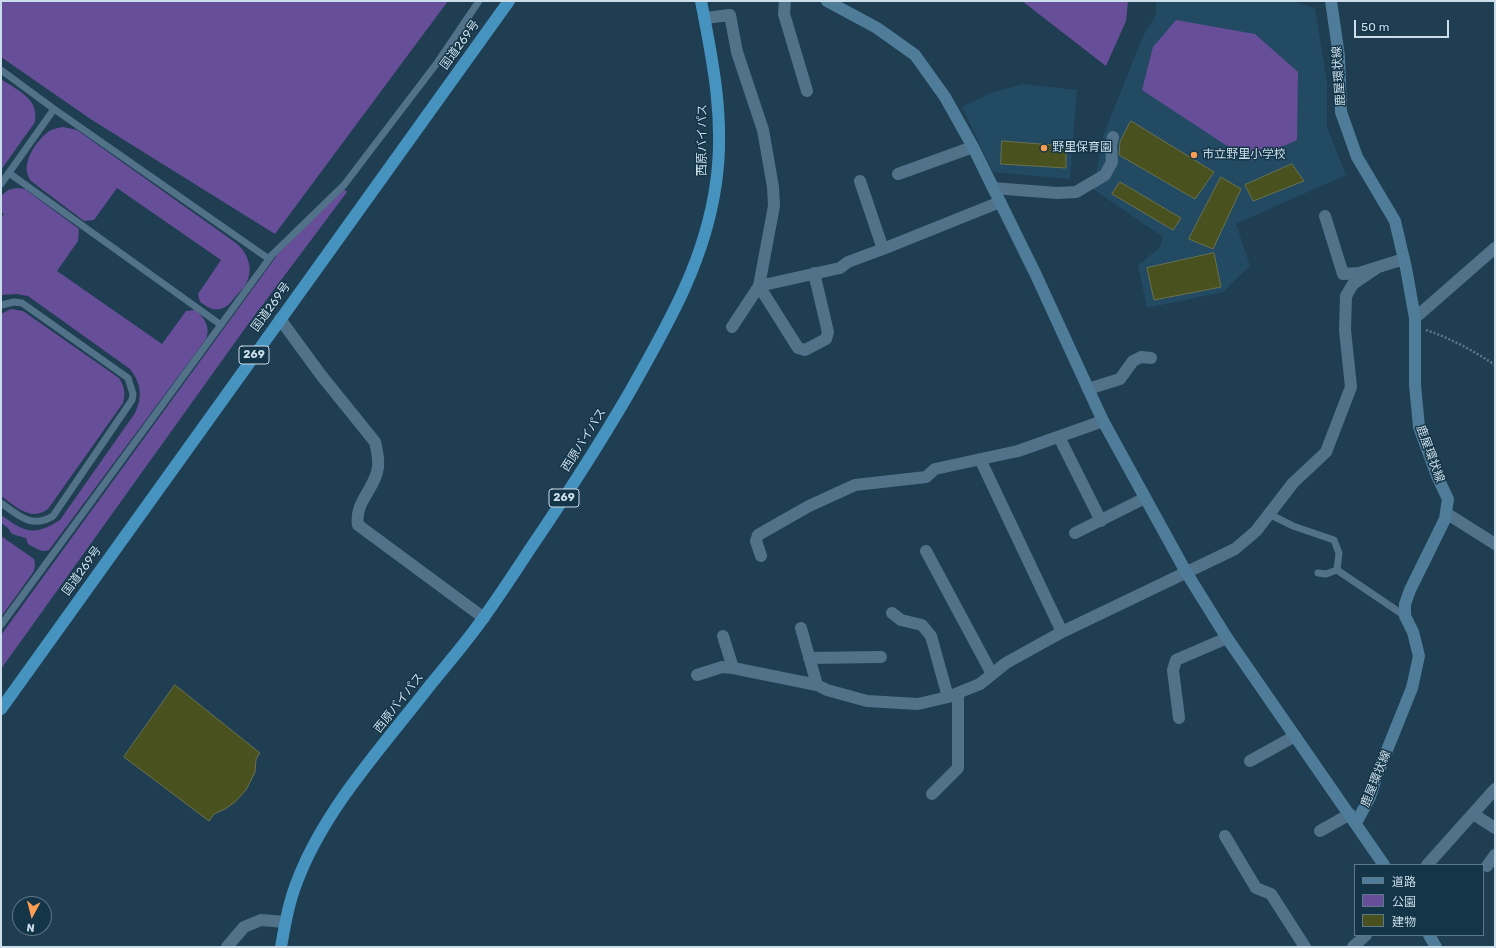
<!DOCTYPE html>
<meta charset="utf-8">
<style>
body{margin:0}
#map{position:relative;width:1496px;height:948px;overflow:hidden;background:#1f3e52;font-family:Rubik,"Noto Sans JP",sans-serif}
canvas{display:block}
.frame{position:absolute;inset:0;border:2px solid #ccdeea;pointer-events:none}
.legend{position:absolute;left:1354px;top:864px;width:130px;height:72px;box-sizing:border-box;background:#143447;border:1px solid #5e7888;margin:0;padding:5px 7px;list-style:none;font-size:12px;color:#ccdeea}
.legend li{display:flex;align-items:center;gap:8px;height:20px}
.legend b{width:20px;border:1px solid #5e7888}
.north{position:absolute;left:12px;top:896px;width:40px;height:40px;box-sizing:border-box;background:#143447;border:1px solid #5e7888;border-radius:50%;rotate:187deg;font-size:11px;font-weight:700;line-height:16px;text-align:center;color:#ccdeea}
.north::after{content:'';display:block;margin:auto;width:14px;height:18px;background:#fc9e52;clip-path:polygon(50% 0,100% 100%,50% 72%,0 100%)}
.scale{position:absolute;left:1354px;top:20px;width:95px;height:18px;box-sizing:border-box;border:2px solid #ccdeea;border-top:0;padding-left:5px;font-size:12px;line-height:14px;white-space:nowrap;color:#ccdeea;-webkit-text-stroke:3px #143447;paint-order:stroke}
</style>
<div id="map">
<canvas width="1496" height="948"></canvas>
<div class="frame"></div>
<ul class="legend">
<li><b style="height:5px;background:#4e7c99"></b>道路</li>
<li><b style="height:11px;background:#674e98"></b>公園</li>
<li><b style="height:11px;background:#49511e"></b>建物</li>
</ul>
<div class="north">N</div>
<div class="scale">50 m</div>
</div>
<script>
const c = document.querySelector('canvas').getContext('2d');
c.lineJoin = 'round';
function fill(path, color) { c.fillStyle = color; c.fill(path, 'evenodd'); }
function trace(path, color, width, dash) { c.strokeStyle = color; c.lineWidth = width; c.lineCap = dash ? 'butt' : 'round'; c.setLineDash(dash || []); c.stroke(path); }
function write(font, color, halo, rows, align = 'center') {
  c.font = font + ' Rubik,"Noto Sans JP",sans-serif'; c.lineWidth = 3; c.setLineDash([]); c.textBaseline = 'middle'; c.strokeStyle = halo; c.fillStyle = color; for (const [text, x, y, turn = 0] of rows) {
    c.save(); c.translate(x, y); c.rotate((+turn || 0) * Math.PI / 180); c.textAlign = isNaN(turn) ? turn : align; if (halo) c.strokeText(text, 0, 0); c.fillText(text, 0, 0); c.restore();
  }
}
const built = new Path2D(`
 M1156 1H1292L1315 8 1327 81V127L1346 175 1236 224 1250 266 1223 292 1147 308 1138 265 1159 248 1163 237 1093 189 1104 133 1143 36 1156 15Z
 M1023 84 1077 90 1070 179 993 172 962 107 990 93Z`);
const green = new Path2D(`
 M1 1H448L275 234 92 120 1 57Z
 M1022 1H1128L1126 21 1106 66Z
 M1176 20 1255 34 1298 72 1297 140 1250 161 1142 90 1153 47Z
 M1 79C18 91 39 98 35 122L1 170Z
 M63 127 77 130 236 243C248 253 254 269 246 284 244 288 239 292 236 296 232 301 227 308 220 309 212 311 206 306 200 302L198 294 221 260 117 188 94 220 84 221 31 181C19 166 35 142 48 132 52 129 58 128 63 127Z
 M17 188 25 189 79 229 78 241 57 271 162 344 186 311 195 310C204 317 211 327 206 339L49 550C41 553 36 548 28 544L26 538 12 534 8 528 1 523V515C25 532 33 537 60 520L135 413C143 396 141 383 130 369L28 296 17 294 1 295V218L4 214 1 212V196L8 190Z
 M343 188 347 192 246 327 1 669V635L278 254Z
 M11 309 23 311 119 378C124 386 126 393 123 403L48 509C31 522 15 506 1 496V314Z
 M1 536 34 559 35 564 34 571 1 617Z`);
const building = new Path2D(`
 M1131 121 1214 172 1195 199 1119 155 1120 142Z
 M1002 141 1066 146V168L1001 164Z
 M1292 164 1304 181 1253 201 1245 185Z
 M1221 177 1241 189 1213 249 1189 239Z
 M1120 182 1181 218 1173 230 1112 194Z
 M1214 253 1221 287 1154 300 1147 268Z
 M175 685 260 753 256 759 255 772 246 790 235 802 225 809 214 814 209 821 124 757Z`);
const path = new Path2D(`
 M1426 330C1450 338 1474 351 1495 365`);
const lane = new Path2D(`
 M1 70 54 109
 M9 173 221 325
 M1 184 54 109 269 259
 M1 305 14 302 22 303 128 378 133 394 132 400 53 516C32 529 19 516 1 503
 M1269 514 1293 526 1334 540 1339 553 1337 570 1405 616
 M1318 573 1326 574 1337 570
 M1 625 272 255 344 185 437 63 479 1`);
const street = new Path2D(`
 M785 1 784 14 807 91
 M705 18 730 15 737 52 763 130 773 187 774 206 759 286 732 327
 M898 174 973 147
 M860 181 883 249 1000 202
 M993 188 1057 193 1076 192 1105 175 1112 162 1111 146 1113 137
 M1325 216 1343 274 1359 273 1404 259
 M814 273 828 332 826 339 805 350 798 348 759 286 840 268 848 262 883 249
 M1415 318 1495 248
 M280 319 321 375 375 442C377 450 379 458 378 467 376 488 354 502 358 525L484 618
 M1088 389 1120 379 1133 361 1141 357 1151 358
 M1059 437 1101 521
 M980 459 1062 632
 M1446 513 1495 544
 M1075 533 1145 498
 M926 551 992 674
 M761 556 756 541 758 535 809 506 855 485 926 477 935 469 1018 451 1103 421
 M892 613 901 620 922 625 931 636 948 697
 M801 628 817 685 827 690 867 701 918 704 948 697 980 684 1006 663 1062 632 1235 549 1256 531 1293 483 1326 452 1351 387 1345 330 1346 296 1353 284 1378 267
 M723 636 733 668 817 685
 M809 658 881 657
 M697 675 722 667 733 668
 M1179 718 1173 670 1176 660 1227 638
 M1250 761 1295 736
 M932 794 958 768V693
 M1473 814 1495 828
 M1320 831 1350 814
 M1225 836 1256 888 1271 894 1305 947
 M1427 865 1495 789
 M1487 866 1495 855
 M227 947 244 927 261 920 285 922
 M1353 947 1366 935`);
const secondary = new Path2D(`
 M827 1 877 28 915 55 945 97 973 147 1036 275 1103 421 1186 572 1227 638 1384 865
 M1331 1 1339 56 1341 112 1357 157 1395 221 1406 268 1415 318V385L1419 427 1437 476 1448 499 1445 519 1410 590 1405 604V616L1413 632 1419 656 1412 688 1377 775 1370 797 1356 823
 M1429 935 1436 947`);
const highway = new Path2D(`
 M1 709 509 1
 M281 947C285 924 289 901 298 879 326 807 384 745 431 684 449 662 468 640 484 617 500 595 515 572 530 549 564 499 597 448 628 395 667 326 705 262 716 183 725 121 713 61 701 1`);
const markers = [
 [1044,148,4,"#fc9e52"],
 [1194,155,4,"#fc9e52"]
];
const shields = [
 [254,355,30],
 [564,498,30]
];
const shieldNames = [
 ["269",254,355],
 ["269",564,498]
];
const streetNames = [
 ["国道269号",460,45,-54],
 ["鹿屋環状線",1339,76,-94],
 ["西原バイパス",703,140,-90],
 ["国道269号",271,307,-54],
 ["西原バイパス",584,440,-58],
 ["鹿屋環状線",1430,454,70],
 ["国道269号",82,571,-54],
 ["西原バイパス",399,703,-52],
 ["鹿屋環状線",1376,779,-68]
];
const poiNames = [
 ["野里保育園",1052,148],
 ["市立野里小学校",1202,155]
];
fill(built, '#224a62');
fill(green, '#674e98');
fill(building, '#49511e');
trace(building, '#6a714f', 1);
trace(path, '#5d7789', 2.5, [2, 2]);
trace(lane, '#517288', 7);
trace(street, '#517288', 12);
trace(secondary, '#4e7c99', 12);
trace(highway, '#4793c0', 12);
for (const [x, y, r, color] of markers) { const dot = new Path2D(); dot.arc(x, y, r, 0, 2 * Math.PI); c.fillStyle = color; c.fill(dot); trace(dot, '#143447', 1.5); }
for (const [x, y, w] of shields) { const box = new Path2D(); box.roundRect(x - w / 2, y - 9, w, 18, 3); c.fillStyle = '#143447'; c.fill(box); trace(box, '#ccdeea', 1); }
write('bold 11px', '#ccdeea', null, shieldNames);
write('12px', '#ccdeea', '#143447', streetNames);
write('12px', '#ccdeea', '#143447', poiNames, 'left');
</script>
